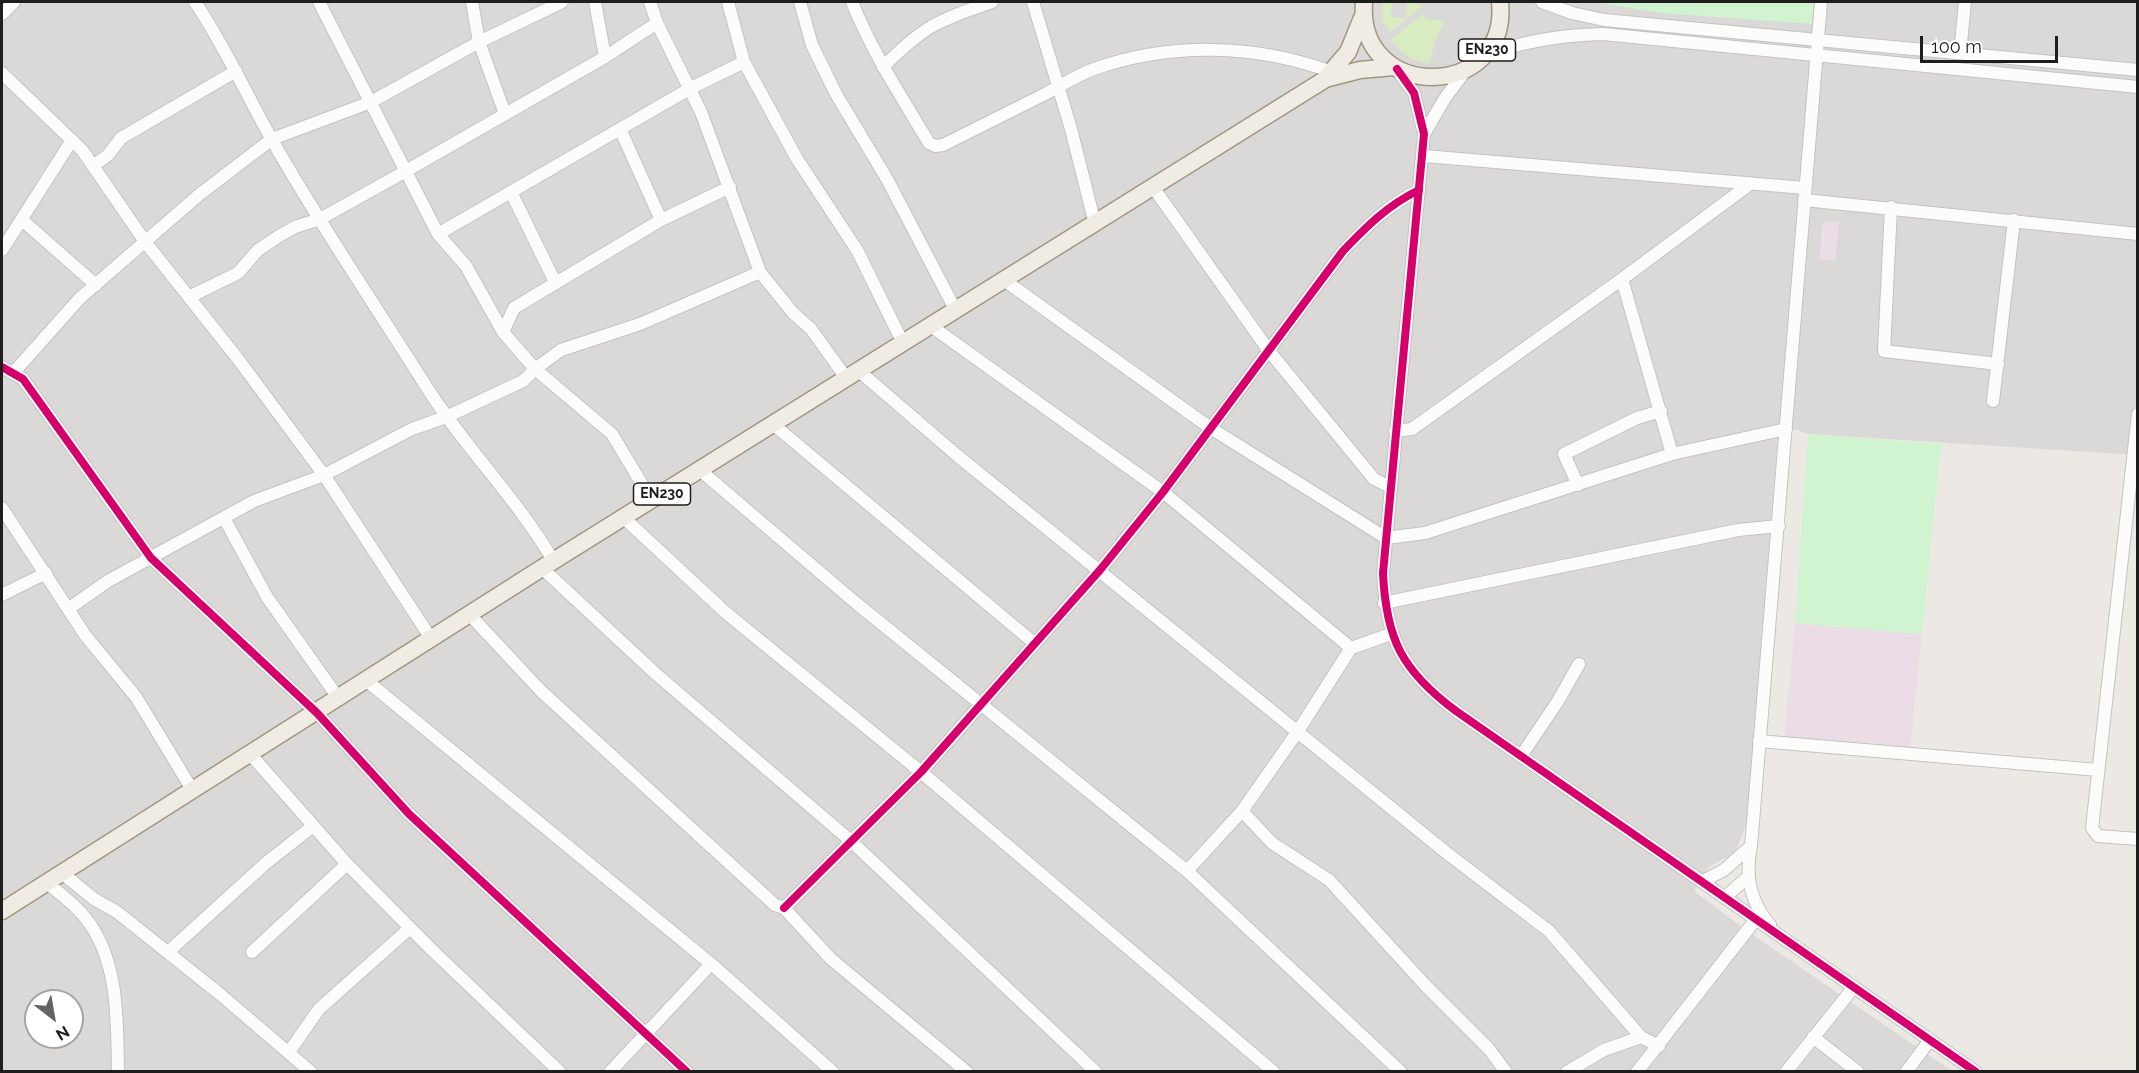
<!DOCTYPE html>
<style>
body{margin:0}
#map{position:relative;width:2139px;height:1073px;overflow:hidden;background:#ece9e5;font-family:Raleway,sans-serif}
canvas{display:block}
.frame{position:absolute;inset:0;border:3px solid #1d1d1d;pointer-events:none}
.north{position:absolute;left:24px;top:989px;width:60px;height:60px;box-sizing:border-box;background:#fff;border:2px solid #a5a5a5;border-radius:50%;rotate:149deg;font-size:16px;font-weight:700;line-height:24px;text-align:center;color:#1d1d1d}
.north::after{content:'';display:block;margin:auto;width:21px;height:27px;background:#656463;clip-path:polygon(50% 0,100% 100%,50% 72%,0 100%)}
.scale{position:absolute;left:1920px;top:36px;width:138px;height:27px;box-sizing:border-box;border:3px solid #1d1d1d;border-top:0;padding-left:8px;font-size:18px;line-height:21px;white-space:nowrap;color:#1d1d1d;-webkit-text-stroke:4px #fff;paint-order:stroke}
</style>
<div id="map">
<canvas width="2139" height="1073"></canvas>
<div class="frame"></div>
<div class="north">N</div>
<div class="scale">100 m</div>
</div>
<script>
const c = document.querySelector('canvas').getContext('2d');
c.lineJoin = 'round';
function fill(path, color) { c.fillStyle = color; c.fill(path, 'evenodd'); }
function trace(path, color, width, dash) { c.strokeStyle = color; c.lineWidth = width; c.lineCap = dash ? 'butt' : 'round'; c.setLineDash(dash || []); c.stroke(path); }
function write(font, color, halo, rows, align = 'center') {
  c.font = font + ' Raleway,sans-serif'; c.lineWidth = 4.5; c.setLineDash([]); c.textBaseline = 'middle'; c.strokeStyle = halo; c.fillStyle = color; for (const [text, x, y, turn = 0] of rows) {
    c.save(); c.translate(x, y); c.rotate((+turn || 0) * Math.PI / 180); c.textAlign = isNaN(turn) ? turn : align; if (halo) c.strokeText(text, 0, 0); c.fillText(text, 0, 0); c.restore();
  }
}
const residential = new Path2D(`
 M2 2H2137V455L1808 434 1779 424 1747 823 1735 853 1710 866 1694 891 1753 935 1952 1071 2 1072ZM36 1001H72V1037H36Z`);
const industrial = new Path2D(`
 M1823 221 1839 222 1835 261 1819 260Z
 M1795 623 1922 634 1910 750 1784 739Z`);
const grass = new Path2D(`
 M1383 2H1392L1391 17 1406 18 1407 2H1415L1421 7 1390 32 1382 21Z
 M1422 15 1428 20H1440L1444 23 1435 40 1429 64 1408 57 1390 40Z`);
const park = new Path2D(`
 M1594 2H1814L1812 24 1662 13Z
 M1808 434 1941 444 1922 634 1795 623Z`);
const minor = new Path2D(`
 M195 2C225 46 246 94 272 140 319 223 373 302 424 383 463 446 517 498 554 562
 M319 2 438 234 466 266 503 332 535 369 561 350 640 324 760 272
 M472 2 479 42 505 114
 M595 2 605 57
 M650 2 657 23
 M728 2 744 62
 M800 2 812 45 836 94 887 179 956 311
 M852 2C872 52 901 96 929 143L935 146 943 145C977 128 1011 111 1045 94 1061 86 1077 75 1094 69 1171 42 1255 44 1332 72
 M1033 2 1071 129 1095 224
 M1542 2 1572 13 1604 20 2138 70
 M2 14 14 2
 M1960 53 1965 2
 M1482 57C1521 41 1560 35 1603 34L2138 87
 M883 67C924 26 938 20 992 2
 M1397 70 1414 93 1424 134 1383 573C1386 639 1402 671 1456 711L1976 1072
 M2 73 82 150 146 243 238 359 324 475 432 640
 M620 129 661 220
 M1424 134 1445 98 1466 70
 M1424 156 1805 188
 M93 166 108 155 121 138 236 71
 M1153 187 1269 351 1374 479 1390 487
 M511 192 555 282
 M1804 200 2138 234
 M1891 207 1884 351 1998 364
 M22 220 96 285
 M438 234 691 88 744 62 797 159 857 250 903 343
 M2 250 72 140
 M1622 279 1672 454
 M1004 280 1209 427 1386 538 1425 533 1672 454 1786 429
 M189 297 238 273 258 250 279 236 295 227 320 219 406 171 605 57 657 23 701 112 760 272 793 313 811 329 847 379
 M931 326 1163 492 1351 648
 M503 332 514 308 661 220 730 187
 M2 367 23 379 151 558 317 713 409 814 687 1072
 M859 371 959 457 1448 854 1549 931 1641 1037
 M14 372 80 298 200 194 272 139 371 102 479 42 562 2
 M1993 401 2014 220
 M2138 414 2092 828 2098 836 2138 839
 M774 425 1034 643
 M1395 431 1412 429 1622 279 1750 184
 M701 471 856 603 1187 871 1401 1072
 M1578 485 1564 454 1637 418 1661 411
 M2 508 85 635 136 697 193 791
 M224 518 267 597 339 699
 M624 518 725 612 921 772 1274 1072
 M542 568 656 674 852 842 1096 1072
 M2 595 46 573
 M1384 603 1738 530 1779 526
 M68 609 108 581 254 501 324 475 412 429 446 417 523 381 535 369 612 434 652 501
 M470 615 541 691 775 905 784 908 831 959 967 1072
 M367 681 716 968 833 1072
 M1759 741 2098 770
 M251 755 347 864 431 949 560 1072
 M1521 756 1558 701 1579 664
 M1242 811 1272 843 1329 880 1426 986 1489 1049 1506 1072
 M1187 871 1242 811 1298 731 1351 648 1391 634
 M62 873 94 899 117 912 221 995 311 1072
 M1703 881 1724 870 1751 846
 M47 883C62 895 78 907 90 924 119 966 117 1023 118 1072
 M1725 897 1748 877
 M784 908 921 772 1100 570 1163 492 1343 251C1367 226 1388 205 1419 190
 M1770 925C1750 902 1745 874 1751 846L1821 2
 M168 952 266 863 313 826
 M252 952 347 864
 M1813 1037 1858 1072
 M289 1052 319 1009 410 928
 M610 1072 711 964
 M1567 1072 1604 1050 1641 1037 1659 1046
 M1637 1072 1756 919
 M1786 1072 1854 987
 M1906 1072 1930 1040`);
const major = new Path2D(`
 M1364 2C1356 103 1510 101 1500 2
 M1325 79 1360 70 1394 67
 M2 911 542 568 1324 80 1348 52 1364 13`);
const cycleway = new Path2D(`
 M1397 69 1414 93 1424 134 1383 573C1386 639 1402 671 1456 711L1976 1072
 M2 367 23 379 151 558 317 713 409 814 687 1072
 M784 908 921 772 1100 570 1163 492 1343 251C1367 226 1388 205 1419 190`);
const shields = [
 [1487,50,57],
 [662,494,57]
];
const shieldNames = [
 ["EN230",1487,50],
 ["EN230",662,494]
];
fill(residential, '#dbd9d7');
fill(industrial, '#eadde5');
fill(grass, '#d9ebc1');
fill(park, '#d1f4d0');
trace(minor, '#c4c3c1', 14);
trace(major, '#a29682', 19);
trace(minor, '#fcfcfb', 12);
trace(major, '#f0ebe3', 16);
trace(cycleway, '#d6006c', 8);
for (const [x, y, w] of shields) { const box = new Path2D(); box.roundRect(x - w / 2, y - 11, w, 22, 4.5); c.fillStyle = '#fff'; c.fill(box); trace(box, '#1d1d1d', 1.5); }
write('bold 14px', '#1d1d1d', null, shieldNames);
</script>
